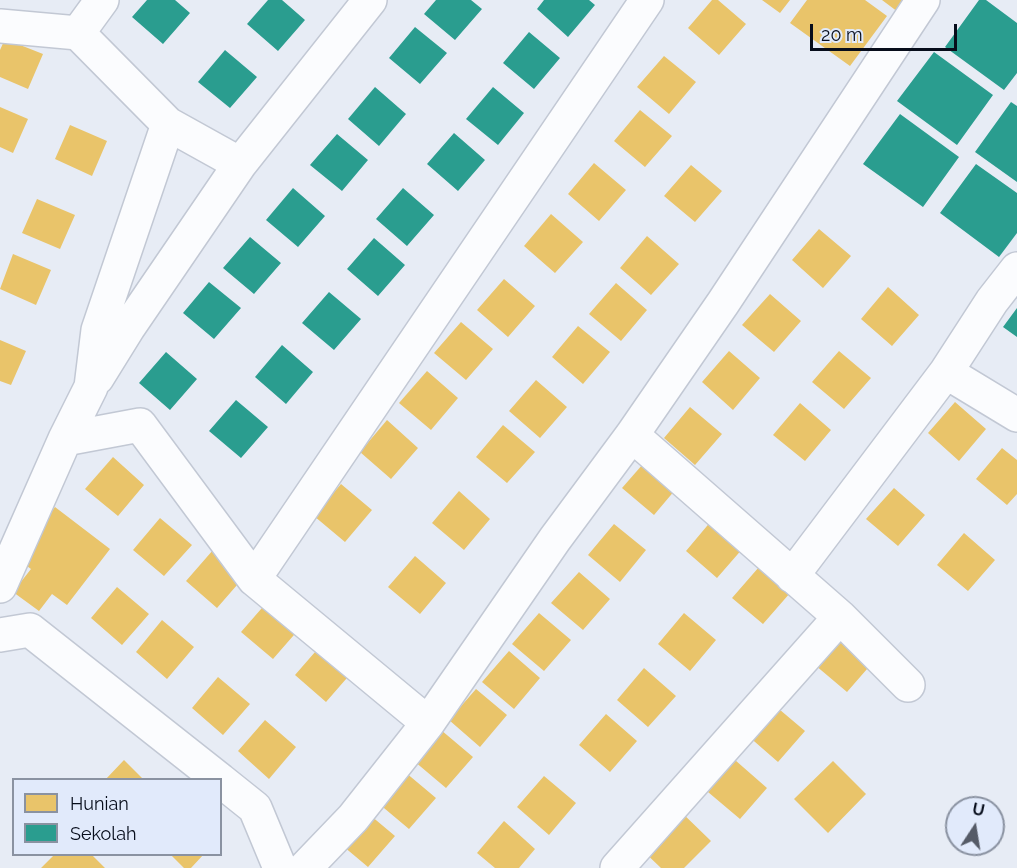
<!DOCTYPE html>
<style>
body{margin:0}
#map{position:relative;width:1017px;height:868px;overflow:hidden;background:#e7ecf5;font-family:Raleway,sans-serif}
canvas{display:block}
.legend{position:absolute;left:12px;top:778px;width:210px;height:78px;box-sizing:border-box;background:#e1eafb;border:2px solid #8a92a1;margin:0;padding:8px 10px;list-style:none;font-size:18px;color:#070d1b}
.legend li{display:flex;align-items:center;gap:12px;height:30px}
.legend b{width:30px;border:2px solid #8a92a1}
.north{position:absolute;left:945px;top:796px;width:60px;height:60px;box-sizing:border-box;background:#e1eafb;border:2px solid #8a92a1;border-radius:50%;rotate:12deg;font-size:16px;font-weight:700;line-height:24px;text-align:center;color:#070d1b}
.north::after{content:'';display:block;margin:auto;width:21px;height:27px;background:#555b67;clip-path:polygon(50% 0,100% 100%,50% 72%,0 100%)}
.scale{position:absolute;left:810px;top:24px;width:147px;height:27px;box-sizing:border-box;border:3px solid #070d1b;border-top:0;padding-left:8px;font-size:18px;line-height:21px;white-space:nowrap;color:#070d1b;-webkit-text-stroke:4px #e1eafb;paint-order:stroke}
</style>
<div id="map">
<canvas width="1017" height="868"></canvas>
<ul class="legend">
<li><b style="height:16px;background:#e9c46a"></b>Hunian</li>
<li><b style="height:16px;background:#2a9d8f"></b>Sekolah</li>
</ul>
<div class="north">U</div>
<div class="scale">20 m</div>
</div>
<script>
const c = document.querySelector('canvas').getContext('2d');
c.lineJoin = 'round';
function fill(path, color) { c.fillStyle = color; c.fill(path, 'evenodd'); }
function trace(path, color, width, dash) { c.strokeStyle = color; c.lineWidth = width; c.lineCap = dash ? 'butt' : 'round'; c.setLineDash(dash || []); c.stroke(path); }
const homes = new Path2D(`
 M712 0H718L746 24 719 55 688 28Z
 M762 0H790L780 13Z
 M807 0H865L887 16 850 66 790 23Z
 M882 0H906L898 12Z
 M5 39 43 54 28 89 0 77V50Z
 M664 56 696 82 669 114 637 87Z
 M0 107 28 119 13 153 0 147Z
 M640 110 672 136 645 167 614 141Z
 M70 125 107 141 92 176 55 159Z
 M594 163 626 190 599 221 568 194Z
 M691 165 722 191 695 222 664 196Z
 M37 199 75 215 60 249 22 233Z
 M551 214 583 242 555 273 524 246Z
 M819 229 851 256 823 288 792 260Z
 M647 236 679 264 651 295 620 268Z
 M13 254 51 270 36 305 0 289Z
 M504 279 535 306 508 337 477 310Z
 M616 283 647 310 621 341 589 314Z
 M888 287 919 315 892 346 861 319Z
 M770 294 801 321 774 352 742 325Z
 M461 322 493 349 466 380 434 353Z
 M578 326 610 352 583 384 552 357Z
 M0 340 26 351 11 385 0 381Z
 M729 351 760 378 733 410 702 382Z
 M839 351 871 378 844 409 812 382Z
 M427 371 458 398 431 430 399 403Z
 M536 380 567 407 540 438 509 411Z
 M955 402 986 429 959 461 928 433Z
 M800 403 831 430 805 461 773 435Z
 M690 407 722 434 695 465 664 438Z
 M387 420 418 448 391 479 360 452Z
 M503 425 535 452 507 483 476 457Z
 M1002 448 1017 460V494L1007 505 976 479Z
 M650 456 681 483 654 515 622 488Z
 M113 457 144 485 118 516 85 489Z
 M341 484 372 510 345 542 314 516Z
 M894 488 925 515 898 546 866 519Z
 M459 491 490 519 464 550 432 523Z
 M55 507 110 549 67 605 52 594 39 611 13 592 31 569 16 558Z
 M160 518 192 545 164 576 133 550Z
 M712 520 744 547 717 578 686 551Z
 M614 524 646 550 620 582 588 555Z
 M964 533 995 560 968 591 937 565Z
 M213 550 244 577 217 608 186 581Z
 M415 556 446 583 420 614 388 587Z
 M759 567 790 593 763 624 732 598Z
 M579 572 610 599 583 630 551 603Z
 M117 587 149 614 122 645 91 618Z
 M268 601 300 628 273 659 241 632Z
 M539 613 571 640 544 671 512 644Z
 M684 613 716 640 690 671 658 644Z
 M162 620 194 647 167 679 136 652Z
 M842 634 874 661 847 692 815 665Z
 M322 644 353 671 326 702 295 675Z
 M509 651 540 678 514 709 482 682Z
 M644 668 676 696 648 727 617 700Z
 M218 677 250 704 223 735 192 708Z
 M476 689 507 715 480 747 449 720Z
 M773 704 805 731 778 762 747 735Z
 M606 714 637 741 610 772 579 745Z
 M265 720 296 747 269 779 238 751Z
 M441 730 473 757 446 788 414 761Z
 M124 760 144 780H105Z
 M735 760 767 788 740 819 708 792Z
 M833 761 866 794 828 833 794 799Z
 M405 772 436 798 409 829 378 803Z
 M544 776 576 803 549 835 517 807Z
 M677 808 711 841 684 868H661L639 847Z
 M364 810 395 836 368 867 337 841Z
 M504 821 535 849 519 868H495L477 853Z
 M55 854H91L105 868H41Z
 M170 854H204L191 868H184Z`);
const schools = new Path2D(`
 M147 0H175L190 13 163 44 132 17Z
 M268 0H282L305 20 278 51 247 24Z
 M436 0H471L482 9 455 40 424 14Z
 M544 0H589L595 5 568 37 537 9Z
 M979 0H986L1017 23V73L1004 90 945 47Z
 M415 27 447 53 420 84 389 58Z
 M529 32 560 58 534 89 503 63Z
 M225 50 257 77 230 108 198 82Z
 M934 52 993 95 957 145 897 101Z
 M375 87 406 114 379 146 348 119Z
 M493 87 524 113 498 145 466 119Z
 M1011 102 1017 106V182L975 152Z
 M900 114 959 157 923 207 863 164Z
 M454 133 485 160 458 191 427 164Z
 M337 134 368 160 342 191 310 165Z
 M976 164 1017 193V233L999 257 940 213Z
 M293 188 325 216 298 247 266 220Z
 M403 188 434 215 407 246 376 219Z
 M250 237 281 263 254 294 223 268Z
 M374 238 405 265 378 296 347 269Z
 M209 282 241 308 214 339 183 313Z
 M329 292 361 319 334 350 302 323Z
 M1017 308V337L1003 327Z
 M282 345 313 372 286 404 255 377Z
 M166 352 197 379 170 410 139 383Z
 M236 400 268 427 241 458 209 431Z`);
const minor = new Path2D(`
 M0 26 78 33 168 124 240 164
 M78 33 102 0
 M946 372 1017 415
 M97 378 128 328 240 164 370 0
 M632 435 840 617 908 685
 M65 439 140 425 254 579 428 723
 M792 576 946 372 992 301 1017 269
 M254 579 647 0
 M0 586 65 439 91 387 98 330 168 124
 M0 635 30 630 220 780
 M220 780 255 808 280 868
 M305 868 353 818 428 723 555 539 632 435 723 303 923 0
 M617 868 840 617`);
fill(homes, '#e9c46a');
fill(schools, '#2a9d8f');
trace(minor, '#c2c8d4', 36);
trace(minor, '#fbfcfe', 33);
</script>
